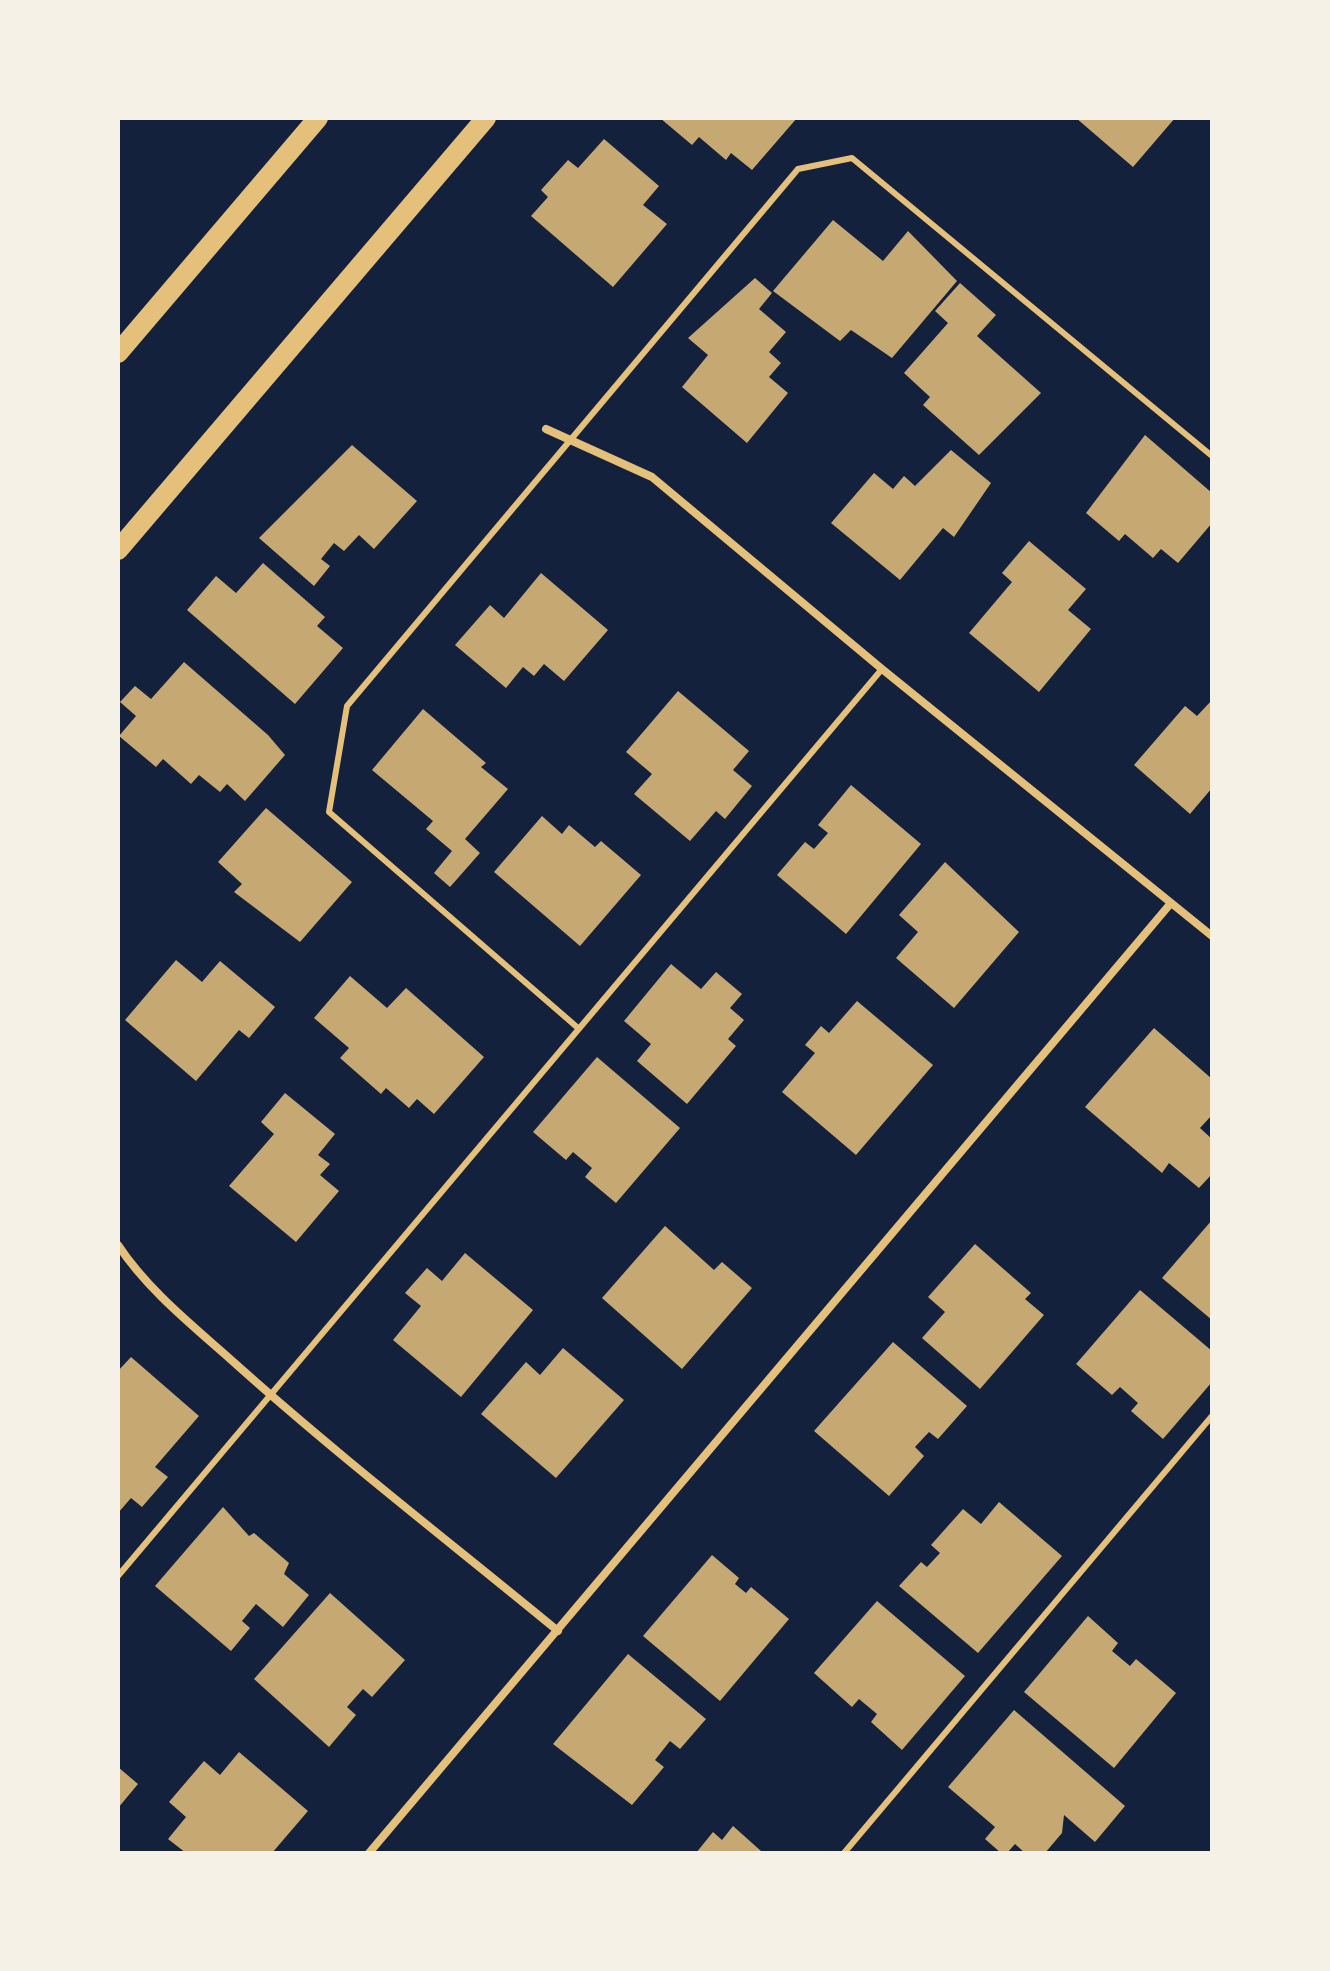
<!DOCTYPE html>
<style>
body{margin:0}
#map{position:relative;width:1330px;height:1971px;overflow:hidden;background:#14213d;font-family:Arial,sans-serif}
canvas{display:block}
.frame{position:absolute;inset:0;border:120px solid #f6f1e7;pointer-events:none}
</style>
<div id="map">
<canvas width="1330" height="1971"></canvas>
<div class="frame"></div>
</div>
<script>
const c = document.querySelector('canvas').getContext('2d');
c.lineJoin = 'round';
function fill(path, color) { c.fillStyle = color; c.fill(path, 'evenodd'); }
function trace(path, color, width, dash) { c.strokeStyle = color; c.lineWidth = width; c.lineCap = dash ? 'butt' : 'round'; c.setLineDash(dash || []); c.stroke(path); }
const building = new Path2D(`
 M660 118H797L752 170 731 153 726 160 699 137 692 145Z
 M1076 118H1175L1133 167Z
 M604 139 659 186 643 205 667 224 613 287 531 216 548 197 541 190 568 160 578 168Z
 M833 220 883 261 908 231 957 281 892 358 851 330 840 341 773 291Z
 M755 278 772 293 759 309 786 332 769 352 781 363 769 377 788 393 747 443 682 387 708 355 688 338Z
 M960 283 996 315 977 336 1041 393 979 455 923 405 930 397 904 373 948 323 935 311Z
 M1145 435 1212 493V523L1178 563 1161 549 1153 558 1125 534 1119 541 1086 513Z
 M352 445 417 501 374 549 359 535 344 551 334 543 321 559 330 566 314 586 259 538Z
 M951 450 991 483 954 537 943 528 900 580 831 523 874 473 893 489 904 476 915 486Z
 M1029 541 1086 589 1068 610 1091 629 1039 692 969 633 1012 582 1002 573Z
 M263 563 325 617 317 626 343 648 295 704 187 610 216 576 236 593Z
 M541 573 608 630 564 681 544 664 534 676 523 667 506 688 455 645 490 605 504 618Z
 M184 662 268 735 285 755 245 801 227 784 220 792 199 775 191 784 163 759 156 767 119 736 136 716 120 702 135 686 151 699Z
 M678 691 749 751 733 770 752 786 725 819 716 811 690 841 634 794 652 774 626 752Z
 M1212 700V788L1190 814 1134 765 1185 706 1197 716Z
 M423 709 486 763 481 767 508 789 465 839 480 853 450 887 434 873 452 851 426 829 433 821 372 770Z
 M851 785 921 844 846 934 777 875 805 842 814 849 828 833 818 825Z
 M266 808 352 882 300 942 234 892 242 884 218 862Z
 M542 816 562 834 569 825 595 847 601 841 641 875 580 946 494 872Z
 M945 862 1019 932 954 1008 896 958 918 932 899 915Z
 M176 960 202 982 220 961 275 1007 249 1038 239 1030 196 1081 125 1020Z
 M671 964 701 989 716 972 742 994 730 1008 744 1020 728 1039 736 1046 687 1104 637 1061 651 1044 624 1021Z
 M350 976 387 1008 406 988 484 1057 434 1114 417 1099 409 1108 386 1088 381 1094 340 1058 349 1048 314 1018Z
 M857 1001 933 1065 856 1155 782 1092 815 1053 805 1045 821 1026 829 1033Z
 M1154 1028 1212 1079V1115L1200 1128 1212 1139V1174L1199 1188 1169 1163 1162 1173 1085 1107Z
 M597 1057 680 1128 616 1203 585 1177 592 1168 573 1152 566 1160 533 1132Z
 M285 1093 335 1134 318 1155 330 1164 320 1175 339 1191 296 1242 229 1186 274 1134 261 1122Z
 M1212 1220V1320L1162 1278Z
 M665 1226 714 1270 722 1262 752 1288 682 1369 602 1298Z
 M975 1244 1031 1293 1025 1299 1044 1315 980 1389 922 1338 945 1312 928 1297Z
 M465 1253 533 1310 461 1397 393 1340 421 1306 405 1293 427 1268 442 1281Z
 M1140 1290 1212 1351V1382L1163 1439 1131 1411 1138 1403 1120 1387 1112 1395 1076 1364Z
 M893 1342 967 1406 938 1439 929 1432 915 1447 924 1456 889 1496 814 1431Z
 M563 1348 624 1400 556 1478 481 1414 526 1362 540 1375Z
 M131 1357 199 1416 155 1467 168 1477 142 1507 131 1498 118 1513V1371Z
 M999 1502 1062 1556 978 1653 899 1586 921 1562 927 1567 940 1553 931 1545 963 1509 981 1524Z
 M223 1507 249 1536 254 1533 289 1563 284 1574 309 1595 283 1627 256 1604 242 1621 250 1628 231 1651 155 1586Z
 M712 1555 739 1578 735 1584 746 1593 751 1587 789 1619 720 1701 643 1636Z
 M330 1593 405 1660 372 1697 363 1689 347 1707 356 1715 329 1747 254 1679Z
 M877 1601 965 1676 902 1750 871 1722 877 1714 859 1699 852 1707 814 1673Z
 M1088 1616 1118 1643 1112 1651 1130 1666 1136 1659 1176 1693 1114 1768 1024 1692Z
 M628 1654 706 1719 680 1749 670 1741 655 1760 664 1767 632 1805 553 1744Z
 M1014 1710 1125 1806 1095 1842 1064 1815 1062 1833 1045 1853H1025L1015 1844 1007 1853H1001L985 1839 995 1827 948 1787Z
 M239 1752 308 1811 272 1853H186L168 1839 186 1817 169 1802 204 1761 220 1775Z
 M118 1767 138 1784 118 1808Z
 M733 1826 761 1851 759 1853H696L713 1832 722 1840Z`);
const service = new Path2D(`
 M578 1028 329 812 347 706 798 169 852 158 1212 456
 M118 1576 882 669
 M844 1853 1212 1416`);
const minor = new Path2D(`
 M546 429 652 477 882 669 1212 936
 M118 1245C149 1292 197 1329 238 1366 341 1458 451 1543 558 1631
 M369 1853 1171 903`);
const primary = new Path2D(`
 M118 353 318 118
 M118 550 486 118`);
fill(building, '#c6a872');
trace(service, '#e5c07b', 6);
trace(minor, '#e5c07b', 8);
trace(primary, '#e5c07b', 20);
</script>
